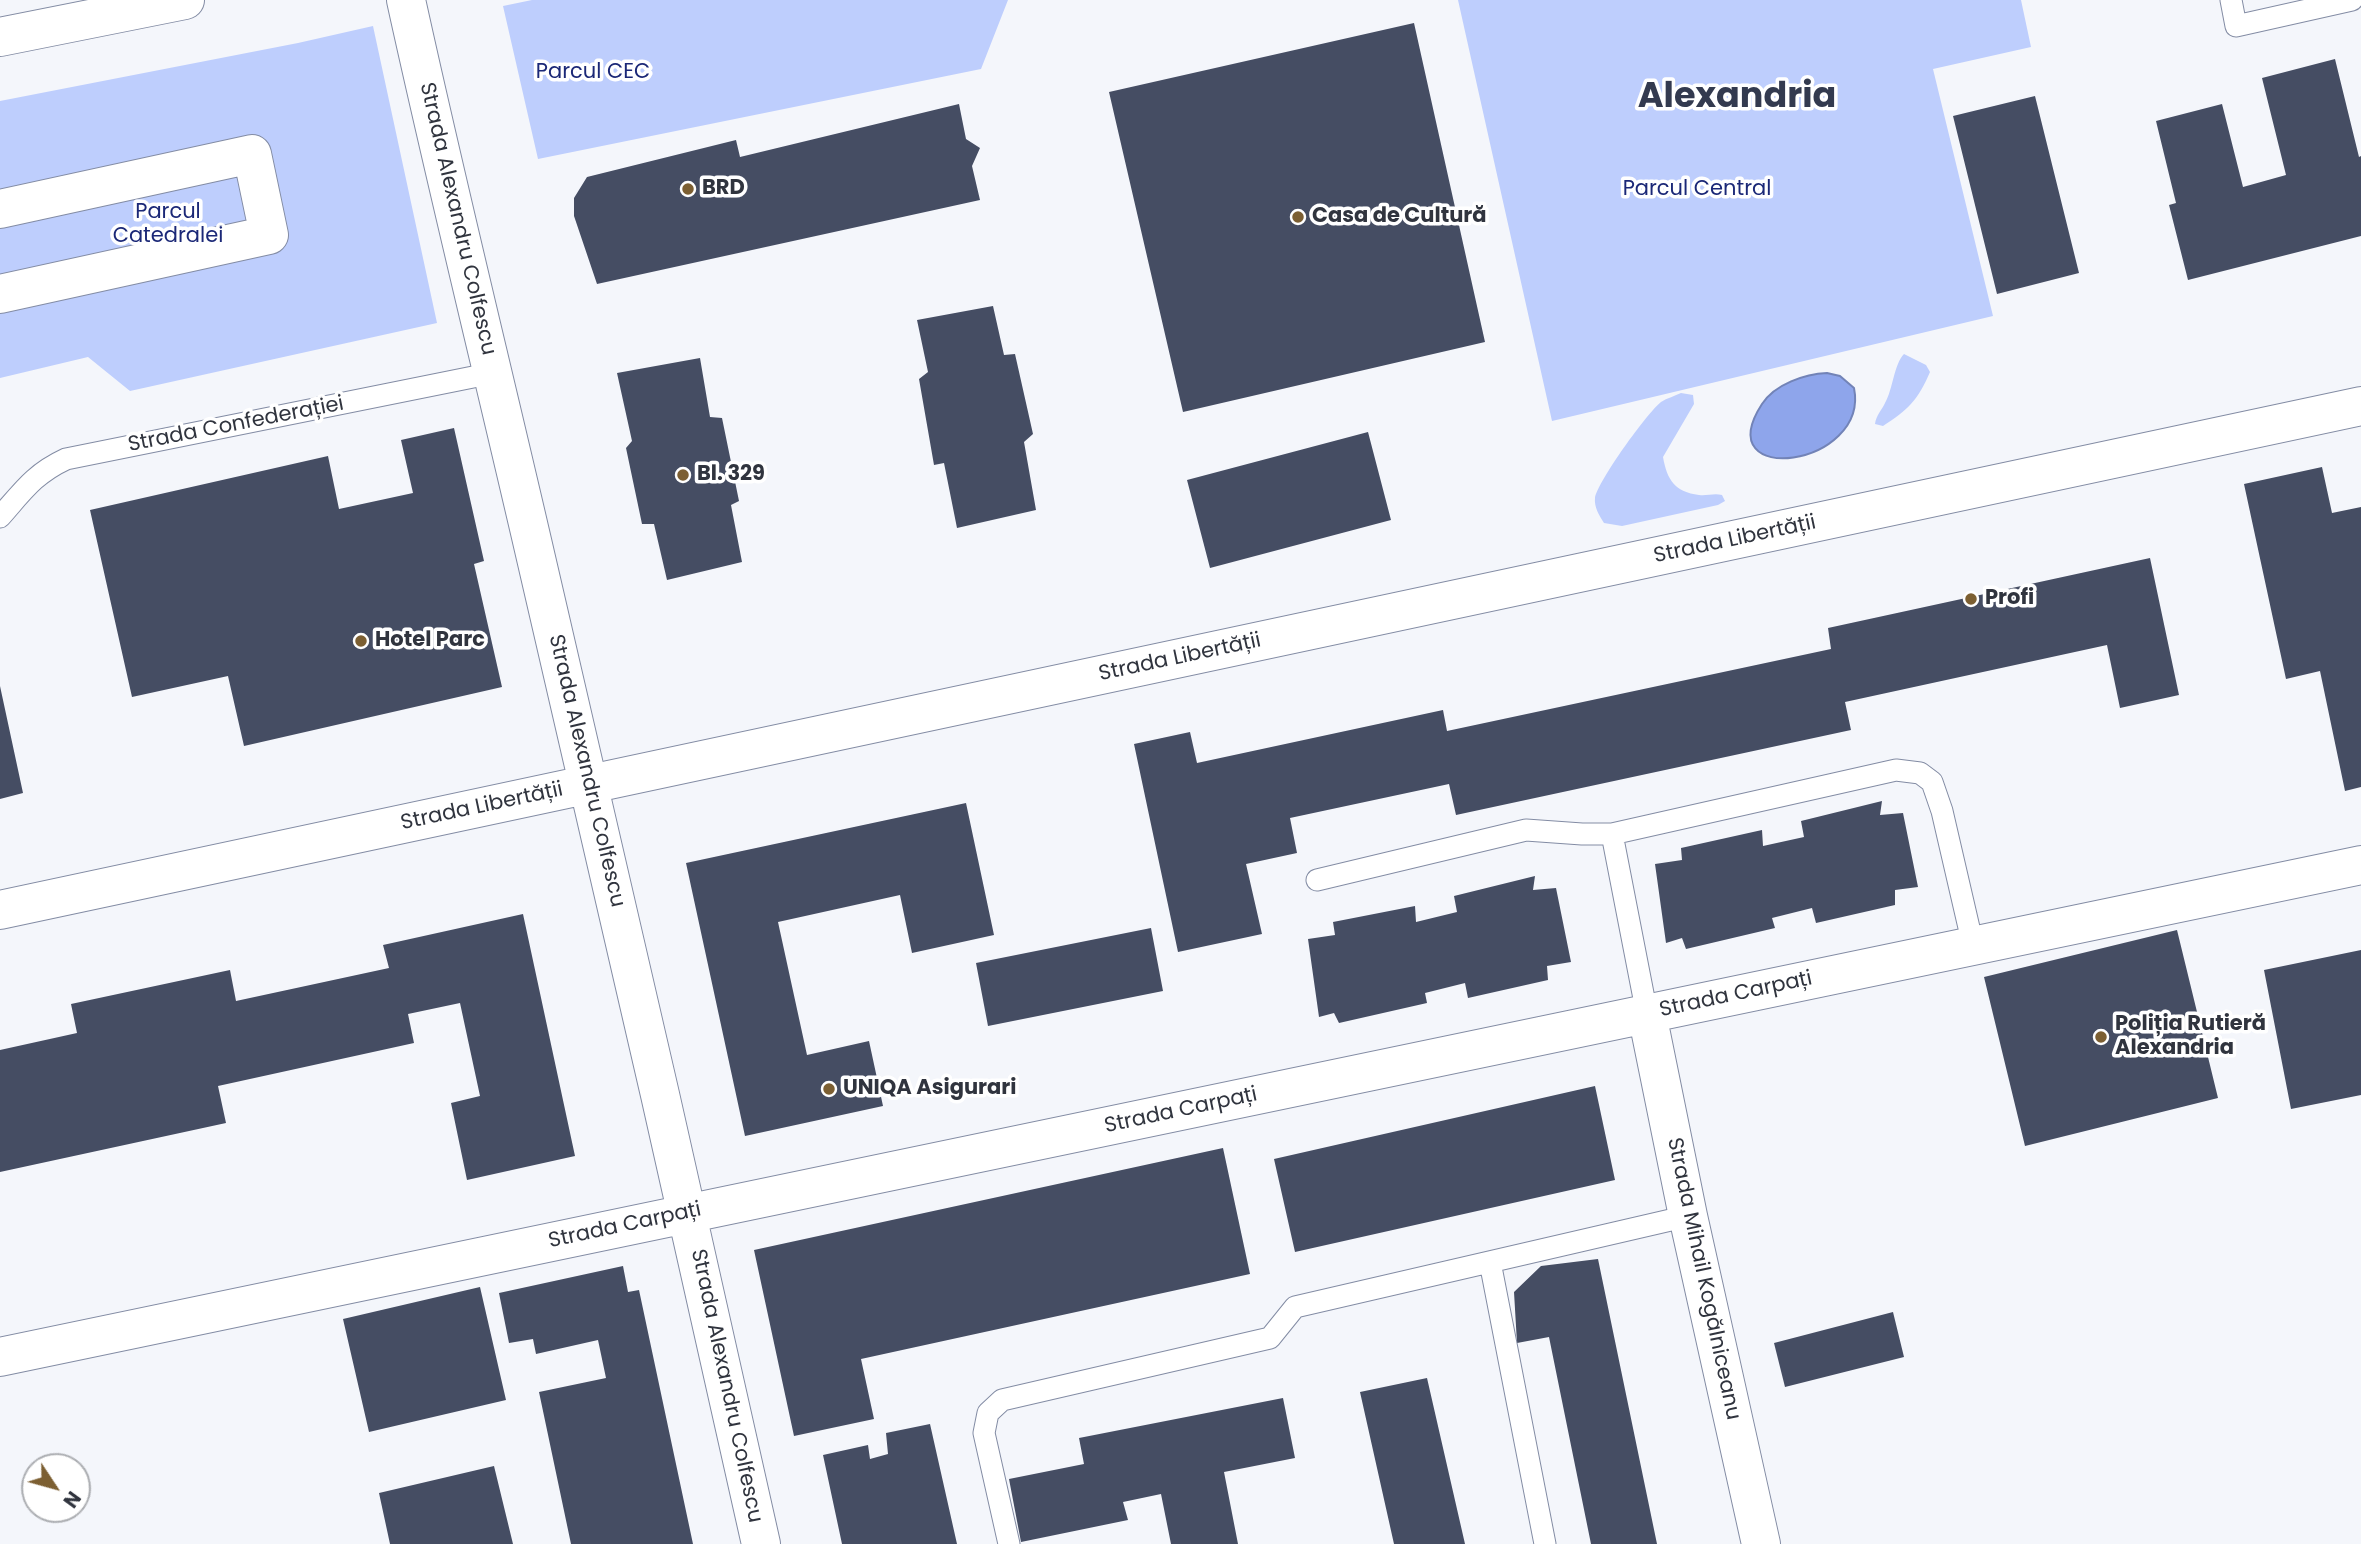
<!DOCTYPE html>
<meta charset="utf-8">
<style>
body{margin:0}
#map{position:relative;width:2361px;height:1544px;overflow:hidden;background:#f4f6fb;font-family:Poppins,sans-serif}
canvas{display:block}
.north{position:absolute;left:21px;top:1453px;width:70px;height:70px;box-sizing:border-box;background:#fff;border:2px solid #acaeb2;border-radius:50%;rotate:126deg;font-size:19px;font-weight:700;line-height:28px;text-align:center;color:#30343e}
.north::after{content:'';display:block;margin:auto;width:24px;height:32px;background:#7c5f32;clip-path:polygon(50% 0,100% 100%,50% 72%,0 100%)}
</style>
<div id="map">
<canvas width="2361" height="1544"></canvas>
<div class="north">N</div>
</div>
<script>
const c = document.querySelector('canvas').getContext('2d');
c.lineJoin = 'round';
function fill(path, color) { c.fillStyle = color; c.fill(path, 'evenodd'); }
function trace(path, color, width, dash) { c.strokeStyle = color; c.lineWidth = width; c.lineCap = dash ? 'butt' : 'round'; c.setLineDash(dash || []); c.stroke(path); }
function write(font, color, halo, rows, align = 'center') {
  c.font = font + ' Poppins,sans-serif'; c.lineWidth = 7; c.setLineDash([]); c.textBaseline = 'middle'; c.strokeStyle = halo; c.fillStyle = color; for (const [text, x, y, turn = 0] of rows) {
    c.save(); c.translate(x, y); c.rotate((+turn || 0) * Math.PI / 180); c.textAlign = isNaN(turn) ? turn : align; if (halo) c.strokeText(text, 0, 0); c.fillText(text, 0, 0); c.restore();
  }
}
const green = new Path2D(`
 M532 0H1008L981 69 538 159 503 6Z
 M1458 0H2021L2031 47 1933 69 1993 316 1552 421Z
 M373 26 437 323 130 391 88 357 0 378V101L298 43Z
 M1904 354 1926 365 1930 372C1918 400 1908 410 1883 426L1875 424C1876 415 1882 410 1885 403 1893 389 1894 364 1904 354Z
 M1681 393 1693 395 1694 404 1663 457C1667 480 1675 492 1699 495 1707 496 1714 493 1722 495L1725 501 1718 505 1622 526 1604 523C1599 515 1594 507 1595 498 1598 481 1647 413 1661 402 1667 398 1675 396 1681 393Z`);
const water = new Path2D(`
 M1827 373 1840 376 1854 388C1870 467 1707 489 1762 404 1775 384 1805 374 1827 373Z`);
const building = new Path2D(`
 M1414 23 1485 342 1183 412 1109 92Z
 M2335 59 2359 157 2361 156V236L2188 280 2169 205 2176 203 2156 121 2222 104 2243 187 2286 175 2262 78Z
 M2035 96 2079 273 1997 294 1953 116Z
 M959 104 966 139 980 148 972 166 980 200 597 284 574 216V198L587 177 736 140 740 157Z
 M993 306 1004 355 1015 354 1033 434 1024 442 1036 510 957 528 944 463 934 465 919 379 928 372 917 320Z
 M700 358 710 417 722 418 739 501 731 505 742 562 667 580 654 524H642L626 448 632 441 617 373Z
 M454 428 484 561 474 564 502 687 244 746 228 676 132 697 90 510 328 456 339 509 413 493 401 440Z
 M1368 432 1391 520 1210 568 1187 480Z
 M2322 467 2332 513 2361 507V787L2345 791 2320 671 2286 679 2244 484Z
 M2150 558 2179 695 2120 708 2107 645 1845 702 1851 730 1456 815 1449 784 1290 818 1297 853 1246 864 1262 934 1178 952 1134 744 1190 732 1197 763 1443 710 1447 731 1831 649 1828 628Z
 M0 686 23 793 0 799Z
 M1882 801 1880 815 1903 813 1918 887 1895 890V905L1816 923 1812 908 1772 918 1775 928 1686 949 1682 938 1666 943 1655 864 1682 860 1681 848 1762 830 1763 846 1804 837 1801 821Z
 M966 803 994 935 912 953 900 895 778 922 807 1055 869 1041 883 1106 745 1136 686 863Z
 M1535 876 1533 890 1556 888 1571 962 1547 966 1548 980 1468 998 1465 983 1425 993 1427 1003 1339 1023 1334 1013 1319 1017 1308 939 1335 935 1333 922 1415 906 1416 922 1457 912 1454 896Z
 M523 914 575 1156 467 1180 451 1103 480 1096 460 1003 408 1014 414 1043 218 1086 226 1123 0 1172V1050L77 1033 71 1004 230 970 236 1001 389 968 383 945Z
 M1151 928 1163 991 988 1026 976 963Z
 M2177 930 2218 1098 2025 1146 1984 977Z
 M2361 950V1095L2291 1109 2264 970Z
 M1595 1086 1615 1180 1295 1252 1274 1159Z
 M1223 1148 1250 1274 861 1359 874 1419 794 1436 754 1250Z
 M1598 1259 1657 1544H1591L1549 1337 1517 1343 1514 1292 1541 1266Z
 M623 1266 628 1292 639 1290 693 1544H571L539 1392 606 1378 598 1340 536 1354 533 1339 509 1343 499 1293Z
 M480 1287 506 1400 369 1432 343 1319Z
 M1893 1312 1904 1357 1785 1387 1774 1343Z
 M1427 1378 1465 1544H1394L1360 1392Z
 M1283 1398 1295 1458 1224 1472 1238 1544H1171L1161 1494 1123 1502 1128 1520 1021 1542 1009 1479 1084 1464 1079 1438Z
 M930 1424 957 1544H842L823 1455 868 1445 870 1459 888 1454 886 1433Z
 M494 1466 513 1544H390L379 1493Z`);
const lane = new Path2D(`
 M2231 0 2236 26 2352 0
 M0 517C23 491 34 474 66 459L493 373
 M1612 834 1647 1014
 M1317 880 1526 830 1582 834H1612L1896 770 1920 773 1932 782 1942 811 1973 945
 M1490 1262 1545 1544
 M1009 1544 984 1433 988 1413 1002 1400 1270 1338 1295 1307 1688 1216`);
const street = new Path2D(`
 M406 0C447 187 493 372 536 558 613 886 688 1215 761 1544
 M0 209 252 154 269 235 0 294
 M0 910 2361 406
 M1647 1014 1688 1216 1761 1544
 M0 1357 2361 865`);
const primary = new Path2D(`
 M0 37 185 0`);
const markers = [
 [688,189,7,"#7c5f32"],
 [1298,217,7,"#7c5f32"],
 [683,475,7,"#7c5f32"],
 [1971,599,7,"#7c5f32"],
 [361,641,7,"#7c5f32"],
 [2101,1037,7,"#7c5f32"],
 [829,1089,7,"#7c5f32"]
];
const parkNames = [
 ["Parcul CEC",593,73],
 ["Parcul Central",1697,190],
 ["Parcul",168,213],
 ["Catedralei",168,237]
];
const poiNames = [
 ["BRD",702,189],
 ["Casa de Cultură",1312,217],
 ["Bl. 329",697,475],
 ["Profi",1985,599],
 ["Hotel Parc",375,641],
 ["Poliția Rutieră",2115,1025],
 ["Alexandria",2115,1049],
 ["UNIQA Asigurari",843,1089]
];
const streetNames = [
 ["Strada Alexandru Colfescu",457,219,77],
 ["Strada Confederației",236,425,-11],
 ["Strada Libertății",1735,540,-12],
 ["Strada Libertății",1180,658,-12],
 ["Strada Alexandru Colfescu",586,771,77],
 ["Strada Libertății",482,807,-12],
 ["Strada Carpați",1736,995,-12],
 ["Strada Carpați",1181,1111,-12],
 ["Strada Carpați",625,1226,-12],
 ["Strada Mihail Kogălniceanu",1703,1279,78],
 ["Strada Alexandru Colfescu",726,1386,78]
];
const townNames = [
 ["Alexandria",1737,98]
];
fill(green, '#becefd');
fill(water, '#8ea5eb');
trace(water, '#7283b7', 2);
fill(building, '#454d63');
trace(lane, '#838ca4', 23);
trace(street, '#838ca4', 40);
trace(primary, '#838ca4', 40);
trace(lane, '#fff', 21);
trace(street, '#fff', 38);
trace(primary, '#fff', 38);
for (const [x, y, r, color] of markers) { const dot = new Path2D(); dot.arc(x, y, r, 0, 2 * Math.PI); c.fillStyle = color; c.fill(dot); trace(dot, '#fff', 2.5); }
write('21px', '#1b2877', '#fff', parkNames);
write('bold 21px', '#30343e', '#fff', poiNames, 'left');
write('21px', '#30343e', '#fff', streetNames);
write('bold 35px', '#333a4f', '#fff', townNames);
</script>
